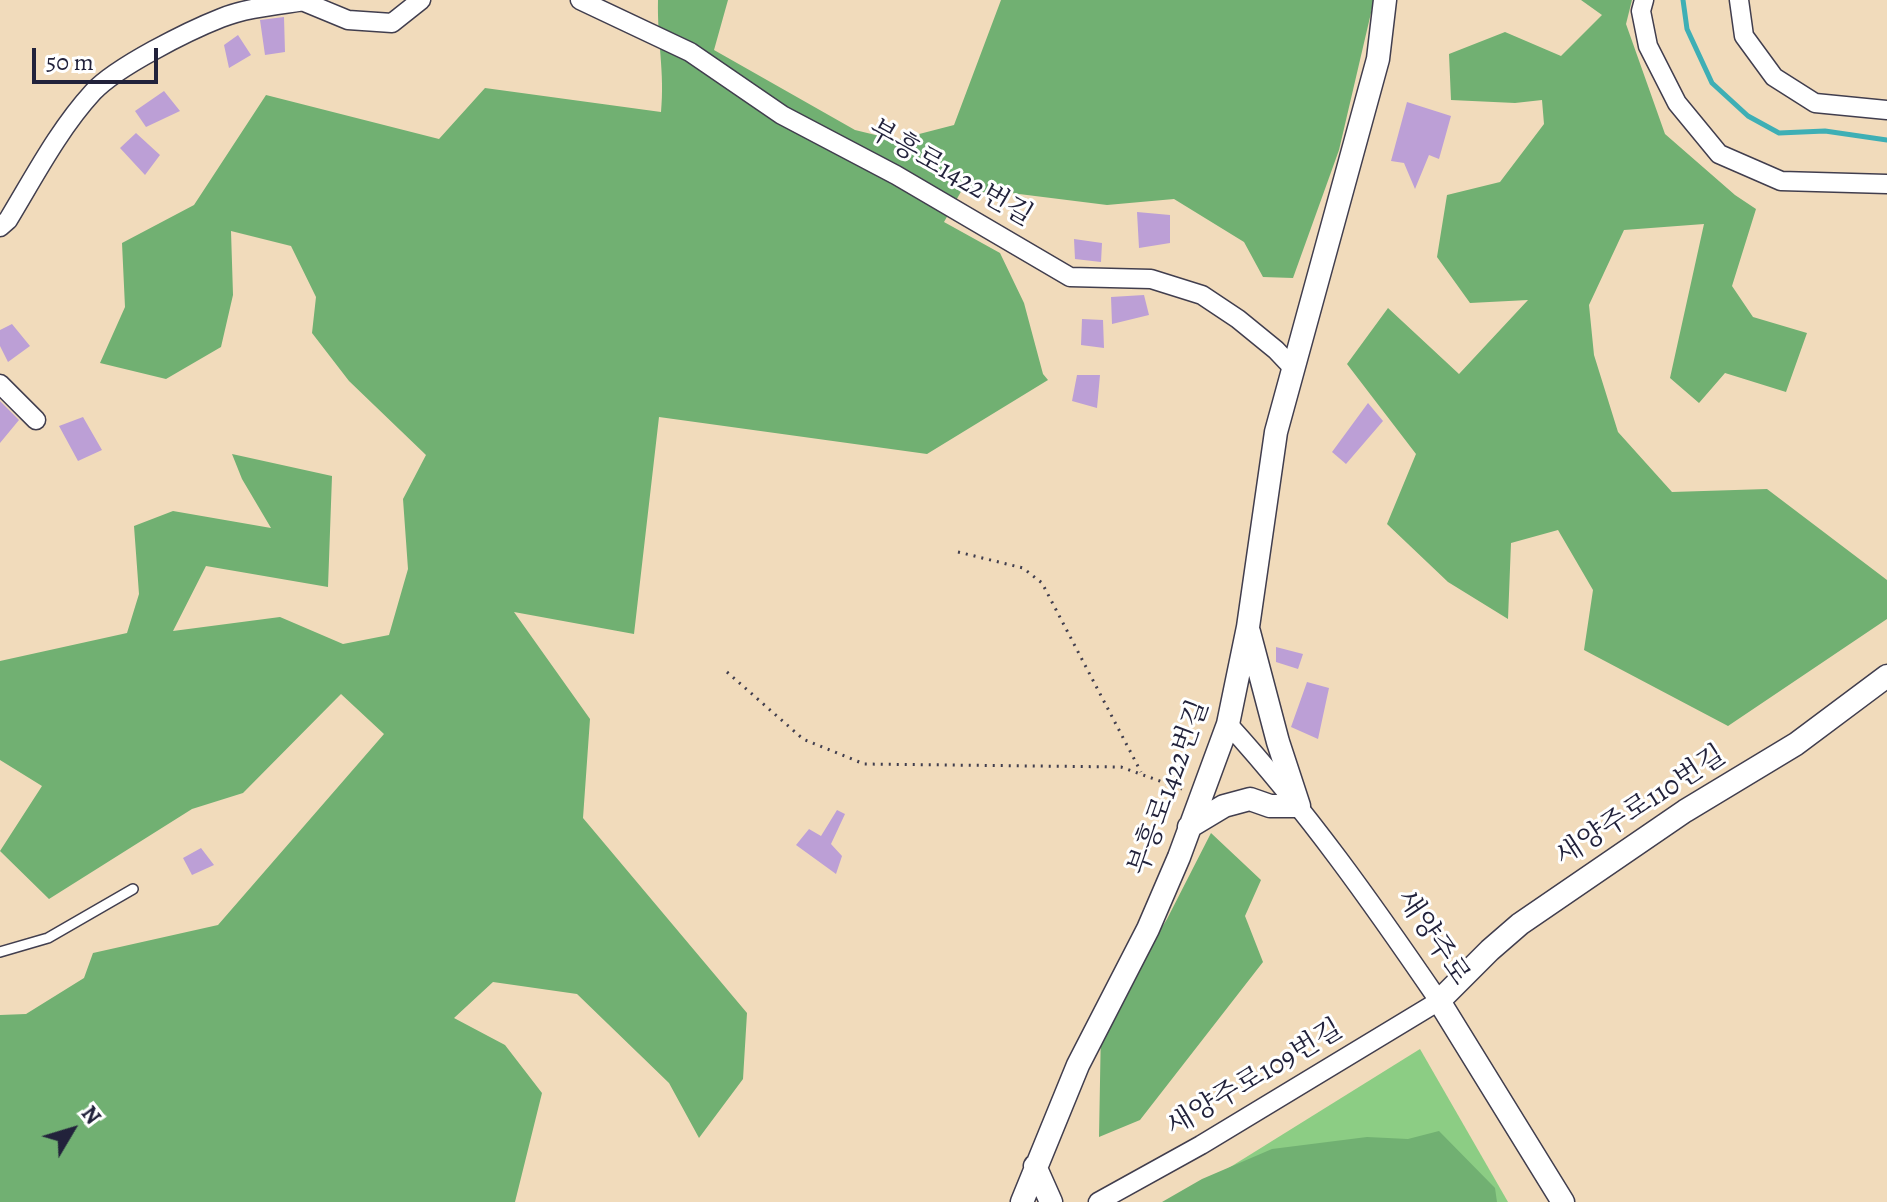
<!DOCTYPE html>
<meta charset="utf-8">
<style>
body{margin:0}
#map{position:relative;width:1887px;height:1202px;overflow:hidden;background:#f1dbbb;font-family:Alegreya,serif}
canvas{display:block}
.north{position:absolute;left:32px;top:1090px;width:80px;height:80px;-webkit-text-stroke:6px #fff;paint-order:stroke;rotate:52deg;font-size:22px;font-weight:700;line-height:32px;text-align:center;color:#22223b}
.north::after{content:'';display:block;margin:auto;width:28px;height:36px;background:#22223b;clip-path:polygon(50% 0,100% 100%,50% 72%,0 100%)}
.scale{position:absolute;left:32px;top:48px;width:126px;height:36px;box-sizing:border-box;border:4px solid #22223b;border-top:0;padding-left:10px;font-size:24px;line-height:28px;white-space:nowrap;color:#22223b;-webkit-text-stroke:6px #fff;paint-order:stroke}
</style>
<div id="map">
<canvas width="1887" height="1202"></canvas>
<div class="north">N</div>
<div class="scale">50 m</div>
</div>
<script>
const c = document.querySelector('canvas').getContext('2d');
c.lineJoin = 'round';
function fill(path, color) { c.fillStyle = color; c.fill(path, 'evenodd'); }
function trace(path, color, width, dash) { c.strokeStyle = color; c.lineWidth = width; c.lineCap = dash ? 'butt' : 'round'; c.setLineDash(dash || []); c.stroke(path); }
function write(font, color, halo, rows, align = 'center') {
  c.font = font + ' Alegreya,"Noto Serif KR",serif'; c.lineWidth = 6; c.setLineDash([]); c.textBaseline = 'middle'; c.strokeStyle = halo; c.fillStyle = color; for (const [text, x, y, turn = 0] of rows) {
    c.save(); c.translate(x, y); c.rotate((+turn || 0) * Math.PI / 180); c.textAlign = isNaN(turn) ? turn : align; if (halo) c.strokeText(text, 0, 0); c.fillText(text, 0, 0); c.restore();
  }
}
const green = new Path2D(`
 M1420 1049 1508 1202H1174Z`);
const forest = new Path2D(`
 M658 0H728L714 50 855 130 896 140 954 125 1001 0H1374L1339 150 1293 278 1263 277 1244 242 1174 199 1107 205 1011 193 977 192 963 188 944 222 1000 253 1024 303 1043 374 1048 380 927 454 659 417 634 634 514 612 590 719 583 818 747 1013 743 1079 699 1138 669 1083 577 994 493 982 454 1018 505 1045 542 1093 515 1202H0V1015L26 1014 84 978 93 953 218 925 384 734 341 694 243 793 192 809 49 899 0 851 42 786 0 760V661L127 633 139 594 134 526 173 511 271 528 242 479 232 454 332 476 328 587 206 566 173 631 280 617 343 644 389 635 408 569 403 499 426 455 349 381 312 333 316 297 291 246 231 231 233 295 221 347 166 379 100 363 125 307 122 243 194 205 266 95 439 139 485 88 661 112C665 73 657 40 658 0Z
 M1581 0H1632L1626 24 1665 134 1735 195 1756 209 1732 286 1753 317 1807 333 1786 392 1725 373 1699 403 1670 378 1704 224 1624 230 1589 305 1594 355 1618 432 1672 492 1767 489 1887 580V619L1728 726 1584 650 1593 590 1558 530 1511 543 1508 619 1448 582 1387 524 1416 454 1347 364 1388 308 1459 374 1528 300 1470 303 1437 257 1447 195 1500 182 1544 124 1542 100 1515 103 1451 100 1449 54 1505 32 1561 56 1602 15Z
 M1211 833 1261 880 1245 916 1263 962 1140 1120 1099 1137 1101 1026 1167 919Z
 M1439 1131 1495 1188 1497 1202H1162L1202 1179 1272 1149 1367 1137 1408 1139Z`);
const stream = new Path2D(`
 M1683 0 1687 29 1712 83 1748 116 1779 133 1825 131 1887 140`);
const building = new Path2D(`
 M284 17 285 52 265 55 260 20Z
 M238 35 251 55 229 68 224 45Z
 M164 91 180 111 146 127 135 111Z
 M1407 102 1451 116 1439 159 1429 155 1415 189 1404 163 1391 161Z
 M136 133 160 155 145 175 120 148Z
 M1137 212 1170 215V243L1139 248Z
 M1074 239 1102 243 1101 262 1075 259Z
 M1144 295 1149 315 1112 324 1111 297Z
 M1082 319 1103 320 1104 348 1081 345Z
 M12 324 30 346 8 362 0 346V330Z
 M1077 375H1100L1097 408 1072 401Z
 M0 401 19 420 0 443Z
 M1368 403 1383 421 1346 464 1332 452Z
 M83 417 102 450 78 461 59 426Z
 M1276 647 1303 654 1298 669 1276 662Z
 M1307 682 1329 688 1318 739 1291 727Z
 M837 810 845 814 831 844 842 856 836 874 796 845 809 829 821 836Z
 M201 848 214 865 192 875 183 858Z`);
const path = new Path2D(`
 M958 552 1023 568 1042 583 1141 772
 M727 672 803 739 864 764 1121 767 1182 789`);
const service = new Path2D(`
 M0 952 48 938 133 889`);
const minor = new Path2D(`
 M580 0 690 52 782 115 896 175 1070 277 1151 279 1202 295 1238 319 1276 350 1294 369
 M1644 0 1641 11 1648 46 1677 103 1719 154 1781 181 1887 184
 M1739 0 1744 36 1774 77 1815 103 1887 110
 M302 1 348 20 392 23 421 0
 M0 227 8 220C34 177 59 129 93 92 116 67 188 31 221 18 248 7 281 5 311 0
 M0 384 36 420
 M1098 1202 1201 1145 1439 1001C1372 903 1308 812 1228 724`);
const tertiary = new Path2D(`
 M1189 827 1224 806 1250 799 1270 806H1299L1278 742 1249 632
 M1035 1166 1051 1202
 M1022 1202 1078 1065 1148 929 1179 857 1228 724 1248 627 1276 432 1378 59 1385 0
 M1563 1202 1439 1001 1490 950 1520 924 1685 811 1796 744 1887 676`);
const streetNames = [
 ["부흥로1422번길",950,174,30],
 ["부흥로1422번길",1170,788,-70],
 ["새양주로110번길",1641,807,-33],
 ["새양주로",1432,938,56],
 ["새양주로109번길",1255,1079,-31]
];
fill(green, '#8ccd84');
fill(forest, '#71b072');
trace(stream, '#3eafb5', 5);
fill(building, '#bc9fd6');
trace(service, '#413e4e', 12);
trace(minor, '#413e4e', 21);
trace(tertiary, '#413e4e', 25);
trace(path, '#413e4e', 3, [2, 6]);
trace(service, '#fff', 9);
trace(minor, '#fff', 18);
trace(tertiary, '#fff', 22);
write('28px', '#22223b', '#fff', streetNames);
</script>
